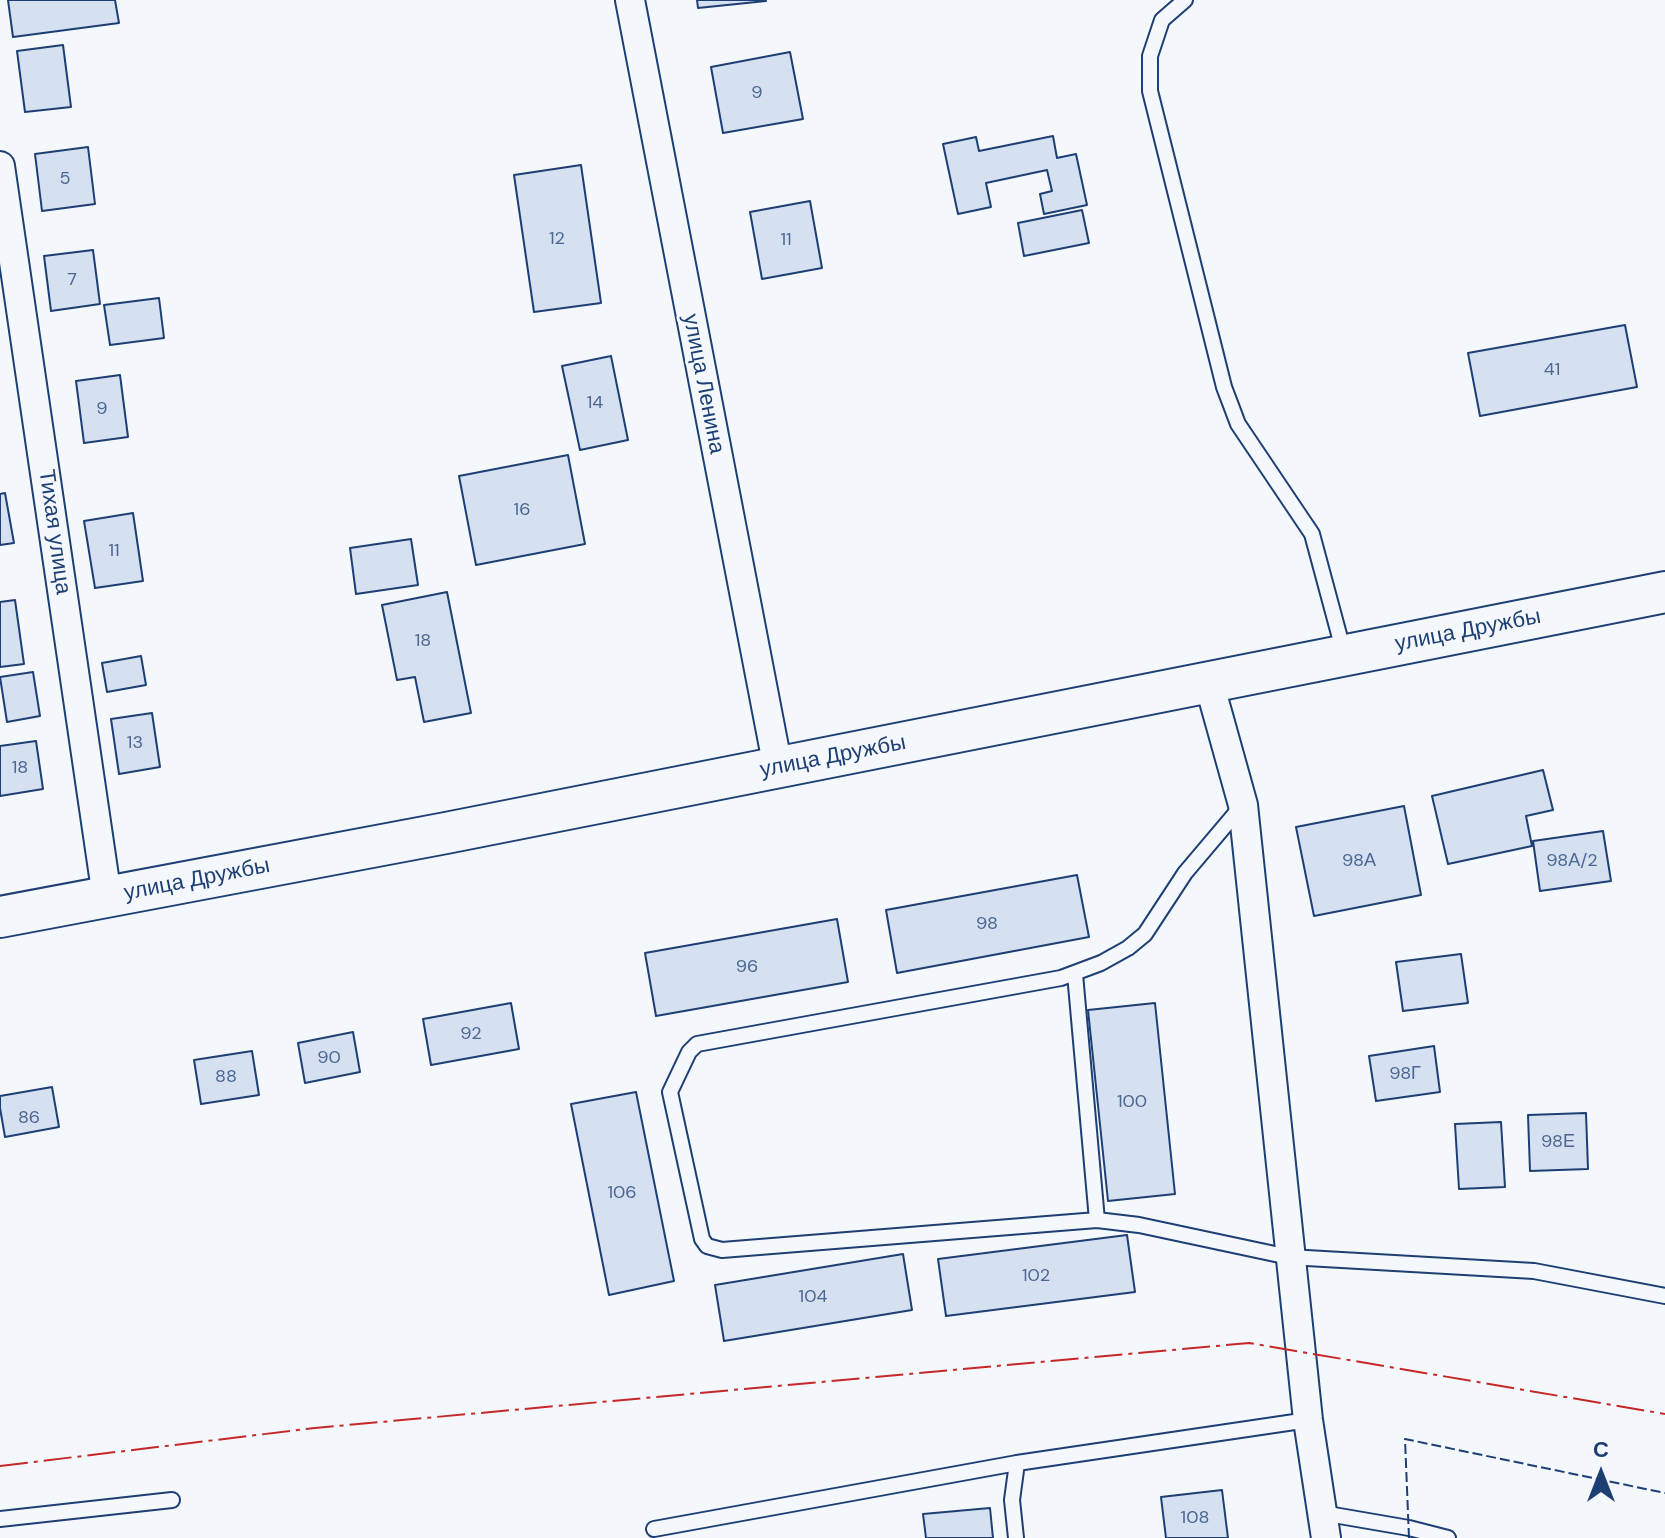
<!DOCTYPE html>
<meta charset="utf-8">
<style>
body{margin:0}
#map{position:relative;width:1665px;height:1538px;overflow:hidden;background:#f4f7fb;font-family:"DM Sans",sans-serif}
canvas{display:block}
.north{position:absolute;left:1561px;top:1434px;width:80px;height:80px;-webkit-text-stroke:6px #f4f7fb;paint-order:stroke;rotate:0deg;font-size:22px;font-weight:700;line-height:32px;text-align:center;color:#1d3f73}
.north::after{content:'';display:block;margin:auto;width:28px;height:36px;background:#1d3f73;clip-path:polygon(50% 0,100% 100%,50% 72%,0 100%)}
</style>
<div id="map">
<canvas width="1665" height="1538"></canvas>
<div class="north">С</div>
</div>
<script>
const c = document.querySelector('canvas').getContext('2d');
c.lineJoin = 'round';
function fill(path, color) { c.fillStyle = color; c.fill(path, 'evenodd'); }
function trace(path, color, width, dash) { c.strokeStyle = color; c.lineWidth = width; c.lineCap = dash ? 'butt' : 'round'; c.setLineDash(dash || []); c.stroke(path); }
function write(font, color, halo, rows, align = 'center') {
  c.font = font + ' "DM Sans",sans-serif'; c.lineWidth = 6; c.setLineDash([]); c.textBaseline = 'middle'; c.strokeStyle = halo; c.fillStyle = color; for (const [text, x, y, turn = 0] of rows) {
    c.save(); c.translate(x, y); c.rotate((+turn || 0) * Math.PI / 180); c.textAlign = isNaN(turn) ? turn : align; if (halo) c.strokeText(text, 0, 0); c.fillText(text, 0, 0); c.restore();
  }
}
const building = new Path2D(`
 M8 0H115L119 23 13 37Z
 M697 0H765L766 1 698 8Z
 M63 45 71 107 25 112 17 51Z
 M790 52 803 119 723 133 711 67Z
 M1053 136 1057 158 1076 154 1087 205 1044 214 1040 194 1052 191 1047 170 986 183 991 207 958 214 943 144 976 137 979 151Z
 M88 147 95 204 42 211 35 154Z
 M581 165 601 303 534 312 514 175Z
 M810 201 822 268 762 279 750 212Z
 M1082 210 1089 243 1024 256 1018 223Z
 M93 250 100 304 51 311 44 256Z
 M159 298 164 338 110 345 104 305Z
 M1625 325 1637 387 1480 416 1468 353Z
 M611 356 628 440 580 450 562 366Z
 M120 375 128 437 84 443 76 381Z
 M568 455 585 544 476 565 459 476Z
 M5 493 14 543 0 545V494Z
 M133 513 143 581 95 588 84 521Z
 M411 539 418 585 356 594 350 548Z
 M447 592 471 713 424 722 415 677 397 680 382 605Z
 M15 600 24 664 0 667V602Z
 M141 656 146 685 107 692 102 663Z
 M33 672 40 716 7 722 0 677Z
 M152 713 160 767 119 774 111 719Z
 M36 741 43 789 0 796V746Z
 M1543 770 1553 810 1526 816 1532 846 1448 864 1432 796Z
 M1404 806 1421 895 1314 916 1296 827Z
 M1603 831 1611 881 1540 891 1533 841Z
 M1077 875 1089 937 897 973 886 910Z
 M837 919 848 982 656 1016 645 953Z
 M1461 954 1468 1003 1403 1011 1396 962Z
 M511 1003 519 1049 431 1065 423 1019Z
 M1155 1003 1175 1194 1108 1201 1088 1010Z
 M353 1032 360 1072 305 1083 298 1043Z
 M1434 1046 1440 1092 1376 1101 1369 1056Z
 M252 1051 259 1095 201 1104 194 1060Z
 M52 1087 59 1127 5 1137 0 1108V1096Z
 M636 1092 674 1281 609 1295 571 1104Z
 M1586 1113 1588 1169 1530 1171 1528 1115Z
 M1501 1122 1505 1187 1459 1189 1455 1124Z
 M1127 1235 1135 1292 946 1316 938 1259Z
 M903 1254 912 1310 724 1341 715 1285Z
 M1222 1490 1228 1538H1166L1161 1497Z
 M990 1508 993 1538H926L923 1514Z`);
const service = new Path2D(`
 M1185 0 1162 20 1150 56V91L1224 387 1238 424 1312 534 1344 653
 M1240 808 1185 873 1145 934 1128 948 1101 963 1061 978 697 1044 689 1052 670 1092 702 1239 707 1246 722 1250 1097 1220 1139 1225 1289 1257 1534 1271 1665 1296
 M1075 974 1097 1220
 M1322 1513 1409 1528 1448 1538
 M0 1519 172 1500
 M654 1529 1017 1463
 M1016 1538 1012 1500 1017 1463 1308 1420`);
const minor = new Path2D(`
 M630 0 778 768
 M0 166 107 897
 M1209 683 1243 805 1308 1420 1326 1538`);
const secondary = new Path2D(`
 M0 917 446 833 1665 592`);
const fence = new Path2D(`
 M1409 1538 1405 1439 1665 1493`);
const power = new Path2D(`
 M0 1466 315 1428 1249 1343 1665 1414`);
const numberNames = [
 ["9",757,93],
 ["5",65,179],
 ["12",557,239],
 ["11",786,240],
 ["7",72,280],
 ["41",1552,370],
 ["14",595,403],
 ["9",102,409],
 ["16",522,510],
 ["11",114,551],
 ["18",423,641],
 ["13",135,743],
 ["18",20,768],
 ["98А",1359,861],
 ["98А/2",1572,861],
 ["98",987,924],
 ["96",747,967],
 ["92",471,1034],
 ["90",329,1058],
 ["98Г",1405,1074],
 ["88",226,1077],
 ["100",1132,1102],
 ["86",29,1118],
 ["98Е",1558,1142],
 ["106",622,1193],
 ["102",1036,1276],
 ["104",813,1297],
 ["108",1195,1518]
];
const streetNames = [
 ["улица Ленина",703,384,79],
 ["Тихая улица",54,532,82],
 ["улица Дружбы",1468,631,-11],
 ["улица Дружбы",833,757,-11],
 ["улица Дружбы",197,880,-11]
];
fill(building, '#d5e0f0');
trace(building, '#1d3f73', 2);
trace(service, '#1d3f73', 18);
trace(minor, '#1d3f73', 32);
trace(secondary, '#1d3f73', 44);
trace(service, '#f4f7fb', 14);
trace(minor, '#f4f7fb', 28);
trace(secondary, '#f4f7fb', 40);
trace(fence, '#1d3f73', 2, [10, 4]);
trace(power, '#c62828', 2, [28, 6, 4, 6]);
write('18px', '#4b6792', null, numberNames);
write('22px', '#1d3f73', '#f4f7fb', streetNames);
</script>
